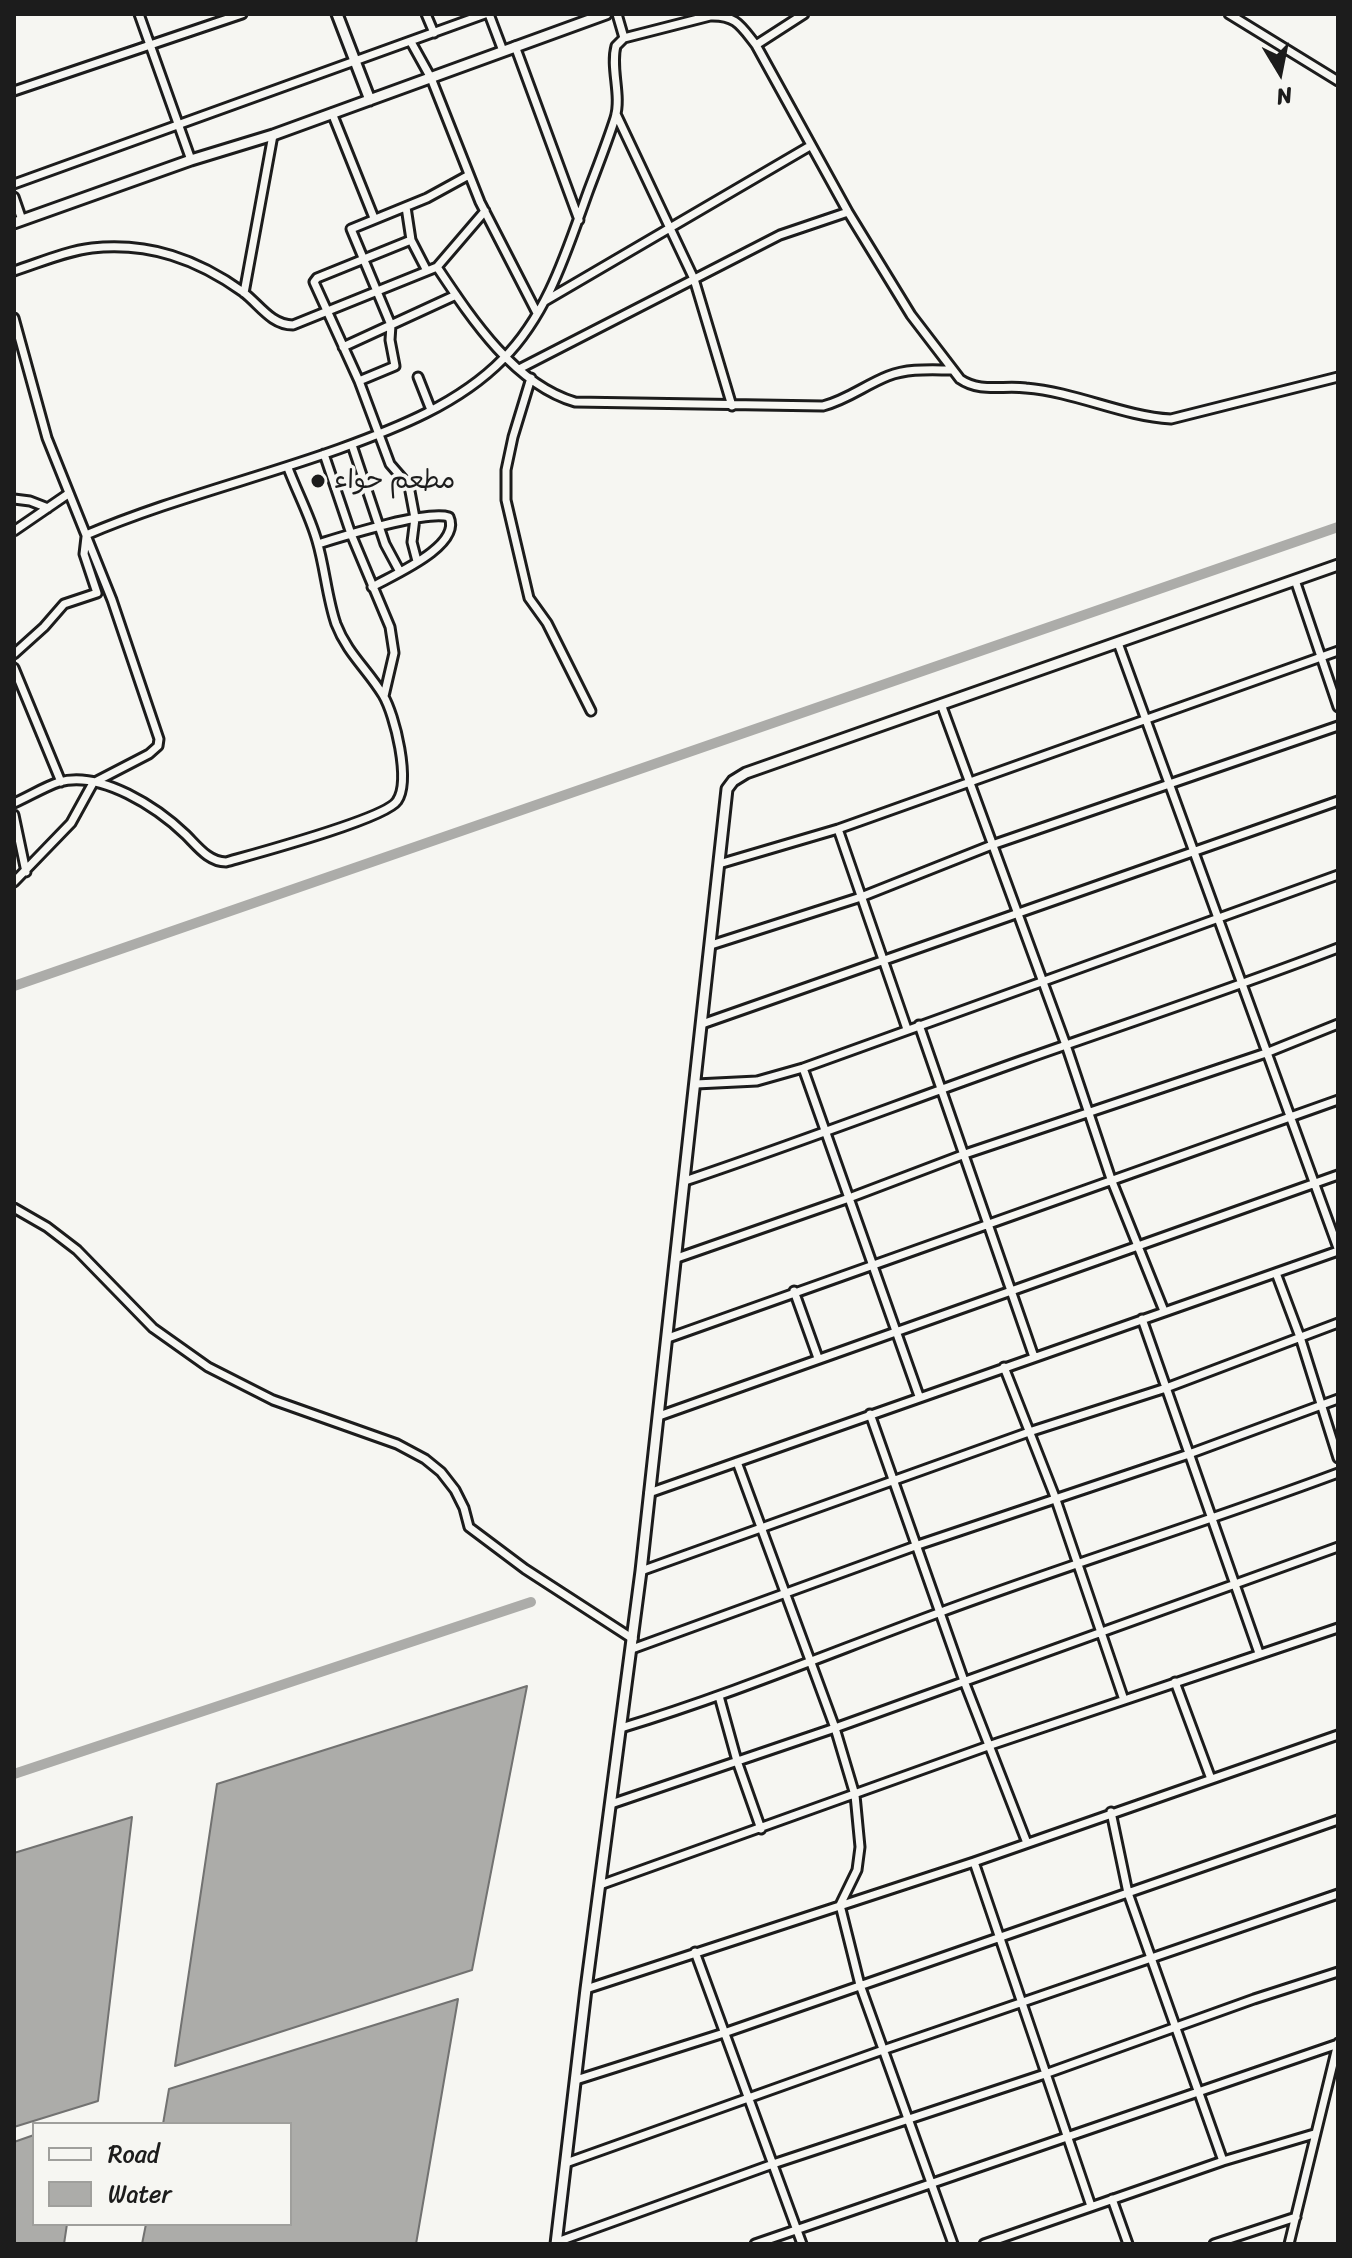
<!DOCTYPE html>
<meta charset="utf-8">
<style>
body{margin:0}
#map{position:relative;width:1352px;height:2258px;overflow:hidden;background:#f6f6f2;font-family:Sriracha,sans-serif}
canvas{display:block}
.frame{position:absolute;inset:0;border:16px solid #1c1c1c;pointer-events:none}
.legend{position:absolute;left:32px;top:2122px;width:260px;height:104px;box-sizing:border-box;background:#f6f6f2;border:2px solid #9f9f9c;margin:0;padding:10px 14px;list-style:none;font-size:24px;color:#1c1c1c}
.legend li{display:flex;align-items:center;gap:16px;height:40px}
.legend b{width:40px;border:2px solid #9f9f9c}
.north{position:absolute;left:1240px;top:32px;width:80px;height:80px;-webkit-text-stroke:6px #f6f6f2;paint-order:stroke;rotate:170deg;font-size:22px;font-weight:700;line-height:32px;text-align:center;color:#1c1c1c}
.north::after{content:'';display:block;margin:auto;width:28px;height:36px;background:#1c1c1c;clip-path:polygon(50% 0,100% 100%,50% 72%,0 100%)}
</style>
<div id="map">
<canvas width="1352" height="2258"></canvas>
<div class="frame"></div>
<ul class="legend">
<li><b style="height:10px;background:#f6f6f2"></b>Road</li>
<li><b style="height:22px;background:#acaca9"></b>Water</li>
</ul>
<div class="north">N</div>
</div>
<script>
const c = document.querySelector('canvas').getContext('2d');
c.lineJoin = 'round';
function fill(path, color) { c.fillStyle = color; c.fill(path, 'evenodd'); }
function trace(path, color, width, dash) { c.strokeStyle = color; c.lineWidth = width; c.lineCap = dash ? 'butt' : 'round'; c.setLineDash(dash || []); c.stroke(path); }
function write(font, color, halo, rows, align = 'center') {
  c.font = font + ' Sriracha,"Playpen Sans Arabic",sans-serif'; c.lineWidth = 7; c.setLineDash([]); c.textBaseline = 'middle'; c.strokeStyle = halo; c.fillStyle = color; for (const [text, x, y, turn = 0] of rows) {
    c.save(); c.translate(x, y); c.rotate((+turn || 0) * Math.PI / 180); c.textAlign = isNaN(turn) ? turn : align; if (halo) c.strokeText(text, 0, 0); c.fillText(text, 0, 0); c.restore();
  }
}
const water = new Path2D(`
 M527 1686 472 1970 175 2066 217 1784Z
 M132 1817 98 2101 14 2127V1853Z
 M458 1999 416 2244H142L146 2224H290V2124H163L169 2089Z
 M34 2135V2224H67L64 2244H14V2142Z`);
const canal = new Path2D(`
 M14 986 1338 527
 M14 1774 531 1602`);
const minor = new Path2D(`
 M139 14 191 160
 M426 14 434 33
 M489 14 503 51
 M617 14 624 38
 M1229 14 1338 81
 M411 42 431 78 480 202 537 313
 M756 45 804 14
 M515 46 579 220
 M14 91 242 14
 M332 113 374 218
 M616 114 694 279 732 406
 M14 184 485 14
 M14 197 22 220
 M406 207 411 240 427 271
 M411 240 317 278 314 282 359 381 390 464 409 486 415 518 412 542 417 561
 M437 267C471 318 514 384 575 402L823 406C847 400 865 385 888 376 909 368 931 370 953 370
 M14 271C39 263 66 251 92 248 149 242 197 259 243 292 259 304 271 325 293 325L437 267 485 211
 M244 293 273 135
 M545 301 810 146
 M14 318 47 438 112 600 159 739 158 746 149 754 93 783 71 823 14 882
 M343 347 456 295
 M519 369 780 235 848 212
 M418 377 431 410
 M531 378 513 437 506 470V500L529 598 547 623 591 711
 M359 381 395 366 390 340 391 325 351 229 427 198 469 175
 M352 445 385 544 399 570
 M324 454 351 534 390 627 394 653 384 696
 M14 499 30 501 48 508
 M14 531 68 494
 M86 535C168 500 255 479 339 449 397 428 459 404 503 359 548 314 567 250 588 192 597 168 607 143 615 118 622 95 610 68 616 46L624 38 710 16C736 15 741 26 756 45L848 212 911 315 960 379C980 393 1003 385 1026 388 1076 392 1122 416 1171 419L1338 377
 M318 544C344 536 426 510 449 517 462 546 393 575 372 587
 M1295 580 1338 707
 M1118 643 1338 1248
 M14 654 44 627 64 604 97 593 84 554 86 537
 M14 668 61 782
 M941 704 1066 1045 1111 1179 1164 1311
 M14 803C28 797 44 787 59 782 101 770 158 808 186 835 198 847 209 862 226 862 254 854 385 819 397 801 411 781 395 715 383 695 368 670 347 653 336 624 327 598 325 568 317 541 310 516 297 492 288 468
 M14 815 26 872
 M838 829 907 1029
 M719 864 838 829 1338 651
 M711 945 861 897 992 845 1338 726
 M702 1024 1338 801
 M919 1025 1034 1357
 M803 1068 919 1396
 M696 1084 757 1081 803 1068 1338 875
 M685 1181C798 1143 910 1100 1023 1060 1128 1023 1234 988 1338 948
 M14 1208 47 1227 77 1250 153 1328 208 1367 273 1400 397 1444 425 1459 441 1472 455 1490 464 1508 469 1527 525 1569 633 1639
 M677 1258 849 1198 965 1154 1266 1053 1338 1024
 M1276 1273 1300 1337 1338 1458
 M794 1291 818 1358
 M1142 1319 1259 1653
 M668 1338 1338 1100
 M1004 1367 1055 1497 1124 1700
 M870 1414 964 1681 1027 1843
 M659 1416 1338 1175
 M737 1462 835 1728 855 1795 860 1847 857 1870 840 1905 860 1985 953 2244
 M649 1493 1338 1251
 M641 1571 1029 1432 1166 1388 1338 1323
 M632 1649 918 1545 1189 1454 1338 1399
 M1175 1682 1211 1779
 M719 1696 737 1761 761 1829
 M621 1728C730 1695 835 1651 941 1612 1073 1563 1207 1522 1338 1473
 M611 1804 835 1728 1338 1547
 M1111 1812 1128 1893 1223 2161
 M974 1862 1091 2206
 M600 1885 991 1745 1338 1628
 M695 1952 802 2244
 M586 1989 974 1862 1338 1735
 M576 2080 724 2033 1338 1820
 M566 2163 883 2050 1338 1894
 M1112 2199 1128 2244
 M557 2242 773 2164 1045 2074 1254 1999 1338 1972
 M755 2244 1338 2044
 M984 2244 1223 2161 1314 2134
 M1214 2244 1296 2217
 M1289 2244 1338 2043`);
const tertiary = new Path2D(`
 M337 14 370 100
 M14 223 191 160 273 135 606 14
 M556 2244 586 1989 641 1571 727 789 733 781 746 773 1338 565`);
const markers = [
 [318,481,8,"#1c1c1c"]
];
const poiNames = [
 ["مطعم حواء",334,481]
];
fill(water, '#acaca9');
trace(water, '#727271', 2);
trace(canal, '#acaca9', 10);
trace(minor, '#1c1c1c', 13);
trace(tertiary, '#1c1c1c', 15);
trace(minor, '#f6f6f2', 7);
trace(tertiary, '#f6f6f2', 9);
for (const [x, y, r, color] of markers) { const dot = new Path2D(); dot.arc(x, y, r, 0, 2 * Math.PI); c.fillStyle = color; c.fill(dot); trace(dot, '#f6f6f2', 3); }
write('26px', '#1c1c1c', '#f6f6f2', poiNames, 'left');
</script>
